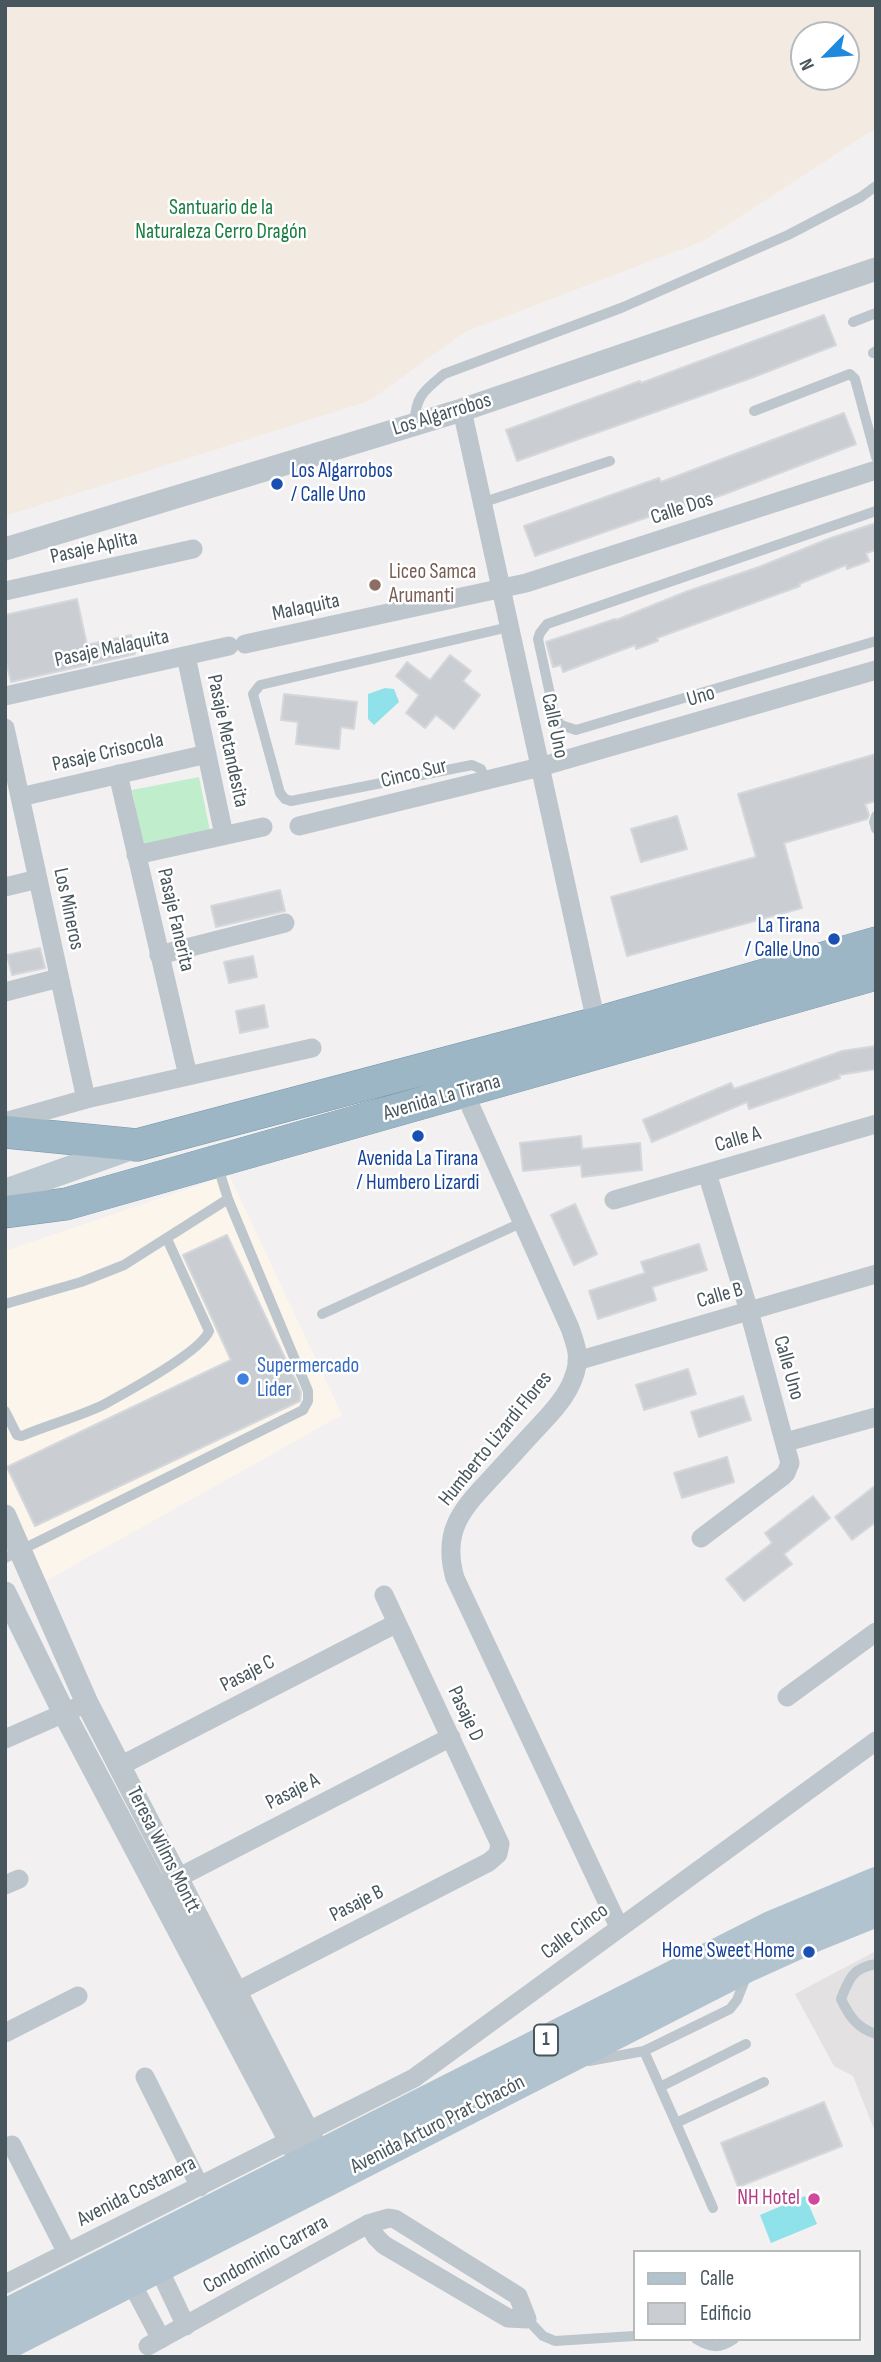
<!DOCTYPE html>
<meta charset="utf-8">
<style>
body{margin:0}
#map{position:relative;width:881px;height:2362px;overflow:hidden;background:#f2f0f0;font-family:"Sofia Sans Condensed",sans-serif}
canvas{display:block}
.frame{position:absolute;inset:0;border:7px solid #48565d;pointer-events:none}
.legend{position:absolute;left:633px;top:2250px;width:228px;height:91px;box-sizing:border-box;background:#fff;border:2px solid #b6bbbe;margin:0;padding:9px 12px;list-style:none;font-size:21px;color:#48565d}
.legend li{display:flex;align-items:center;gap:14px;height:35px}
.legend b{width:35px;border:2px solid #b6bbbe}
.north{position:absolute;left:790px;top:21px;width:70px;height:70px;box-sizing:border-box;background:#fff;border:2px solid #b6bbbe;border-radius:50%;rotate:245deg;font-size:19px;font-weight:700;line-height:28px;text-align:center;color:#48565d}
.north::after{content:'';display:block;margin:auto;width:24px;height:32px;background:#1f8add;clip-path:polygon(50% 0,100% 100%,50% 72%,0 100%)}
</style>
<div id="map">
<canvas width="881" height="2362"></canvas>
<div class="frame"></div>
<ul class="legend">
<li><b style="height:9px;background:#b1c3ce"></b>Calle</li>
<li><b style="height:19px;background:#caced2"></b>Edificio</li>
</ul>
<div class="north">N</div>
</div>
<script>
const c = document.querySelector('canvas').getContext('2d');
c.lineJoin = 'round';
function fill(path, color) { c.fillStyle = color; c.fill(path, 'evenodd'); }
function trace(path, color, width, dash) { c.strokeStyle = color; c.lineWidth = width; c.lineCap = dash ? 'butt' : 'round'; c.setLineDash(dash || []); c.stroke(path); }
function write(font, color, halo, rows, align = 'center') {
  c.font = font + ' "Sofia Sans Condensed",sans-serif'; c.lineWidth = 5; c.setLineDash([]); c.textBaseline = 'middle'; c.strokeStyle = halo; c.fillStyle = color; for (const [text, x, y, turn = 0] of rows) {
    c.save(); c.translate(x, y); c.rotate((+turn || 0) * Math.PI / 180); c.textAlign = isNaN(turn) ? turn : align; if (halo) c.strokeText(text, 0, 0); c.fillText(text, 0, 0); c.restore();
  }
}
const commercial = new Path2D(`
 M229 1175 342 1415 44 1582 5 1498V1251Z`);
const education = new Path2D(`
 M876 1951V2134L853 2076 834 2066 795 1994Z`);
const green = new Path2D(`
 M199 777 210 831 143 845 132 790Z`);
const sand = new Path2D(`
 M5 5H876V128L703 241 465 332 369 401 5 516ZM804 35H846V77H804Z`);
const water = new Path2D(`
 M385 688 394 689 399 702 374 725 368 719V694Z
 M805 2196 817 2224 771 2243 760 2215Z`);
const building = new Path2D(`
 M824 315 836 345 754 377 517 461 506 430 640 381 641 383Z
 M844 413 856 444 725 494 678 510 677 507 535 556 524 526 659 478 661 482Z
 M876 523V550L866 553 869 561 847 569 846 565 799 584 800 586 657 638 658 641 636 649 635 645 563 672 561 665 553 667 546 642 615 619 616 620 688 591 759 567 828 539Z
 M77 599 87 645 131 635 135 654 11 682 5 657V615Z
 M450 655 471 671 463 681 480 695 454 729 436 715 425 728 406 713 419 695 396 676 407 662 430 680Z
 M284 694 357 702 354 729 341 727 339 749 296 744 298 722 281 720Z
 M876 754V801L865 804 869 815 867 819 784 843 802 908 627 956 611 897 756 857 738 794Z
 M677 816 687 849 641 862 631 829Z
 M280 890 285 911 216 927 211 906Z
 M40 948 45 968 12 975 7 955Z
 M253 956 257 977 229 983 224 962Z
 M264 1005 268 1027 240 1033 236 1011Z
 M876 1046V1069L839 1075 840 1078 749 1109 747 1102 652 1142 643 1120 731 1083 734 1089 842 1051Z
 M581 1136 582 1149 640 1143 642 1170 582 1177 581 1165 523 1171 520 1143Z
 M575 1204 597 1254 574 1265 551 1215Z
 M227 1235 294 1377 301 1392 300 1401 35 1526 7 1467 231 1360 183 1255Z
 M699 1244 707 1270 652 1287 656 1300 598 1319 589 1291 645 1273 641 1262Z
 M688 1369 696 1394 644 1410 636 1385Z
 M743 1396 751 1420 699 1437 691 1412Z
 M727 1457 734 1482 682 1498 674 1473Z
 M876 1485V1522L852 1540 835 1517Z
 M813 1496 830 1518 784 1554 792 1564 744 1601 726 1579 772 1543 765 1533Z
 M824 2102 842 2146 738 2187 721 2143Z`);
const service = new Path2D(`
 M853 322 876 313
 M873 353 876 351
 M754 411 850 374 855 379 876 457
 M415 422C415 396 425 390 444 374L621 308 788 235 861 197 876 186
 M481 503 610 461
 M876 511 547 624 540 633 538 639 555 717 561 725 576 730 876 641
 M485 780 481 769 472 765 291 801 285 799 280 793 253 694 260 685 509 627
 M876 816 874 822 876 829
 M5 1304 81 1282 124 1265 228 1199
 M322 1314 523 1222
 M5 1411 17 1435 22 1436C48 1425 78 1417 103 1405 125 1393 201 1352 209 1331L167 1239
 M5 1558 303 1410 308 1401V1391L228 1199 218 1167
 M876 1964C852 1968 849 1979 841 1999 849 2016 857 2028 876 2034
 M644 2051 676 2123 764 2082
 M589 2061 644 2051 730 2009 737 2000 746 1977
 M660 2087 746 2044
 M676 2123 713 2208
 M527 2319 543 2336 555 2341 634 2336
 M696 2339C711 2348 719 2349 734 2339`);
const minor = new Path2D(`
 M462 410 598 1031
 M5 591 193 549
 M245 644 526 583 876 470
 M186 656 224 835
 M5 696 229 646
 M5 728 86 1099
 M118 774 188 1076
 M20 797 207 754
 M299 826 540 767 876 670
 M136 855 263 827
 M5 887 38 879
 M159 955 285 923
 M5 992 59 978
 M464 1092 570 1328C574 1340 579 1352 577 1365 573 1389 557 1407 541 1424 525 1441 510 1458 494 1475 463 1508 441 1530 455 1578L619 1927
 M5 1122 86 1099 312 1048
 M614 1200 876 1124
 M577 1361 876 1274
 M786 1442 876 1417
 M701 1538 782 1477 786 1473 790 1463 749 1311 707 1173
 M787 1697 876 1632
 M5 1739 87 1703
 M120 1766 397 1623
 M5 1885 19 1879
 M164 1885 451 1737
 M236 1992 489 1862 498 1854 500 1844 384 1595
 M5 2033 78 1996
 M145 2077 200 2187
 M12 2145 67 2253
 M158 2267 186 2326
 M131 2282 161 2339
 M5 2284 414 2078 876 1741
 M148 2346 368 2224 389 2218 395 2219 518 2296 527 2319 508 2318 384 2245 376 2237 368 2224`);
const tertiary = new Path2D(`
 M5 549 462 410 876 269
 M5 1516 87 1703 327 2169
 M5 1593 64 1713 309 2177`);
const secondary = new Path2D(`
 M5 1192 137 1145`);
const primary = new Path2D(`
 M5 2314 773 1925 876 1882
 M5 2346 750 1966 814 1937 876 1912`);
const trunk = new Path2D(`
 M5 1132 137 1145 597 1023 876 943
 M5 1212 66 1204 876 974`);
const markers = [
 [277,484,7,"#1a4fb4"],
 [375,585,7,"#8d6e63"],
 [834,939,7,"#1a4fb4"],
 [418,1136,7,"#1a4fb4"],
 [243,1379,7,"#3f7fe0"],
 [809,1952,7,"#1a4fb4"],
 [814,2199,7,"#d1479c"]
];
const shields = [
 [546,2040,24]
];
const shieldNames = [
 ["1",546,2040]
];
const parkNames = [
 ["Santuario de la",221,209],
 ["Naturaleza Cerro Dragón",221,233]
];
const streetNames = [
 ["Los Algarrobos",442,415,-17],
 ["Calle Dos",682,509,-18],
 ["Pasaje Aplita",94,548,-13],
 ["Malaquita",306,608,-12],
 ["Pasaje Malaquita",112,649,-12],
 ["Uno",701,697,-16],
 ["Calle Uno",554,726,78],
 ["Pasaje Metandesita",227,741,78],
 ["Pasaje Crisocola",108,753,-13],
 ["Cinco Sur",414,774,-14],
 ["Los Mineros",68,909,78],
 ["Pasaje Fanerita",175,920,77],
 ["Avenida La Tirana",442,1098,-16],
 ["Calle A",738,1140,-16],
 ["Calle B",720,1296,-16],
 ["Calle Uno",788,1368,74],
 ["Humberto Lizardi Flores",496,1439,-51],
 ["Pasaje C",248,1674,-27],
 ["Pasaje D",465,1714,65],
 ["Pasaje A",293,1792,-27],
 ["Teresa Wilms Montt",163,1850,63],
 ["Pasaje B",357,1904,-27],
 ["Calle Cinco",575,1932,-37],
 ["Avenida Arturo Prat Chacón",438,2125,-27],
 ["Avenida Costanera",137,2192,-27],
 ["Condominio Carrara",266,2255,-29]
];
const transitNames = [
 ["Los Algarrobos",291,472,"left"],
 ["/ Calle Uno",291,496,"left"],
 ["La Tirana",820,927],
 ["/ Calle Uno",820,951],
 ["Avenida La Tirana",418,1160,"center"],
 ["/ Humbero Lizardi",418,1184,"center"],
 ["Home Sweet Home",795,1952]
];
const educationNames = [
 ["Liceo Samca",389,573],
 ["Arumanti",389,597]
];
const shopNames = [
 ["Supermercado",257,1367],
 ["Lider",257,1391]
];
const hotelNames = [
 ["NH Hotel",800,2199]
];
fill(commercial, '#fcf5eb');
fill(education, '#e3e1e2');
fill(green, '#c0eecc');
fill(sand, '#f3ebe2');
fill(water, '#8fe2e9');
fill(building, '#caced2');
trace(building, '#d4d7db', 2);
trace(trunk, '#7594a9', 33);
trace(service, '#bcc6cc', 10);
trace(minor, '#bcc6cc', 19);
trace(tertiary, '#bcc6cc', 23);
trace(secondary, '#bcc9d1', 26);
trace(primary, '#b1c3ce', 30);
trace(trunk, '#9db6c6', 32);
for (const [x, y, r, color] of markers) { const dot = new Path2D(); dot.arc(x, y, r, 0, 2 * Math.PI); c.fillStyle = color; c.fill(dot); trace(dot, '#fff', 2.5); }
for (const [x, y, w] of shields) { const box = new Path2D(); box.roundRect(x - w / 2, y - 15.5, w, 31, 5); c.fillStyle = '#fff'; c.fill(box); trace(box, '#48565d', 2); }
write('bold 19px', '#48565d', null, shieldNames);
write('21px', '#1a7d3f', '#fff', parkNames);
write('21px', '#48565d', '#fff', streetNames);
write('21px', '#164399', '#fff', transitNames, 'right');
write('21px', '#785e54', '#fff', educationNames, 'left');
write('21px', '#366cbe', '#fff', shopNames, 'left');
write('21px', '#b23c85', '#fff', hotelNames, 'right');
</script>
